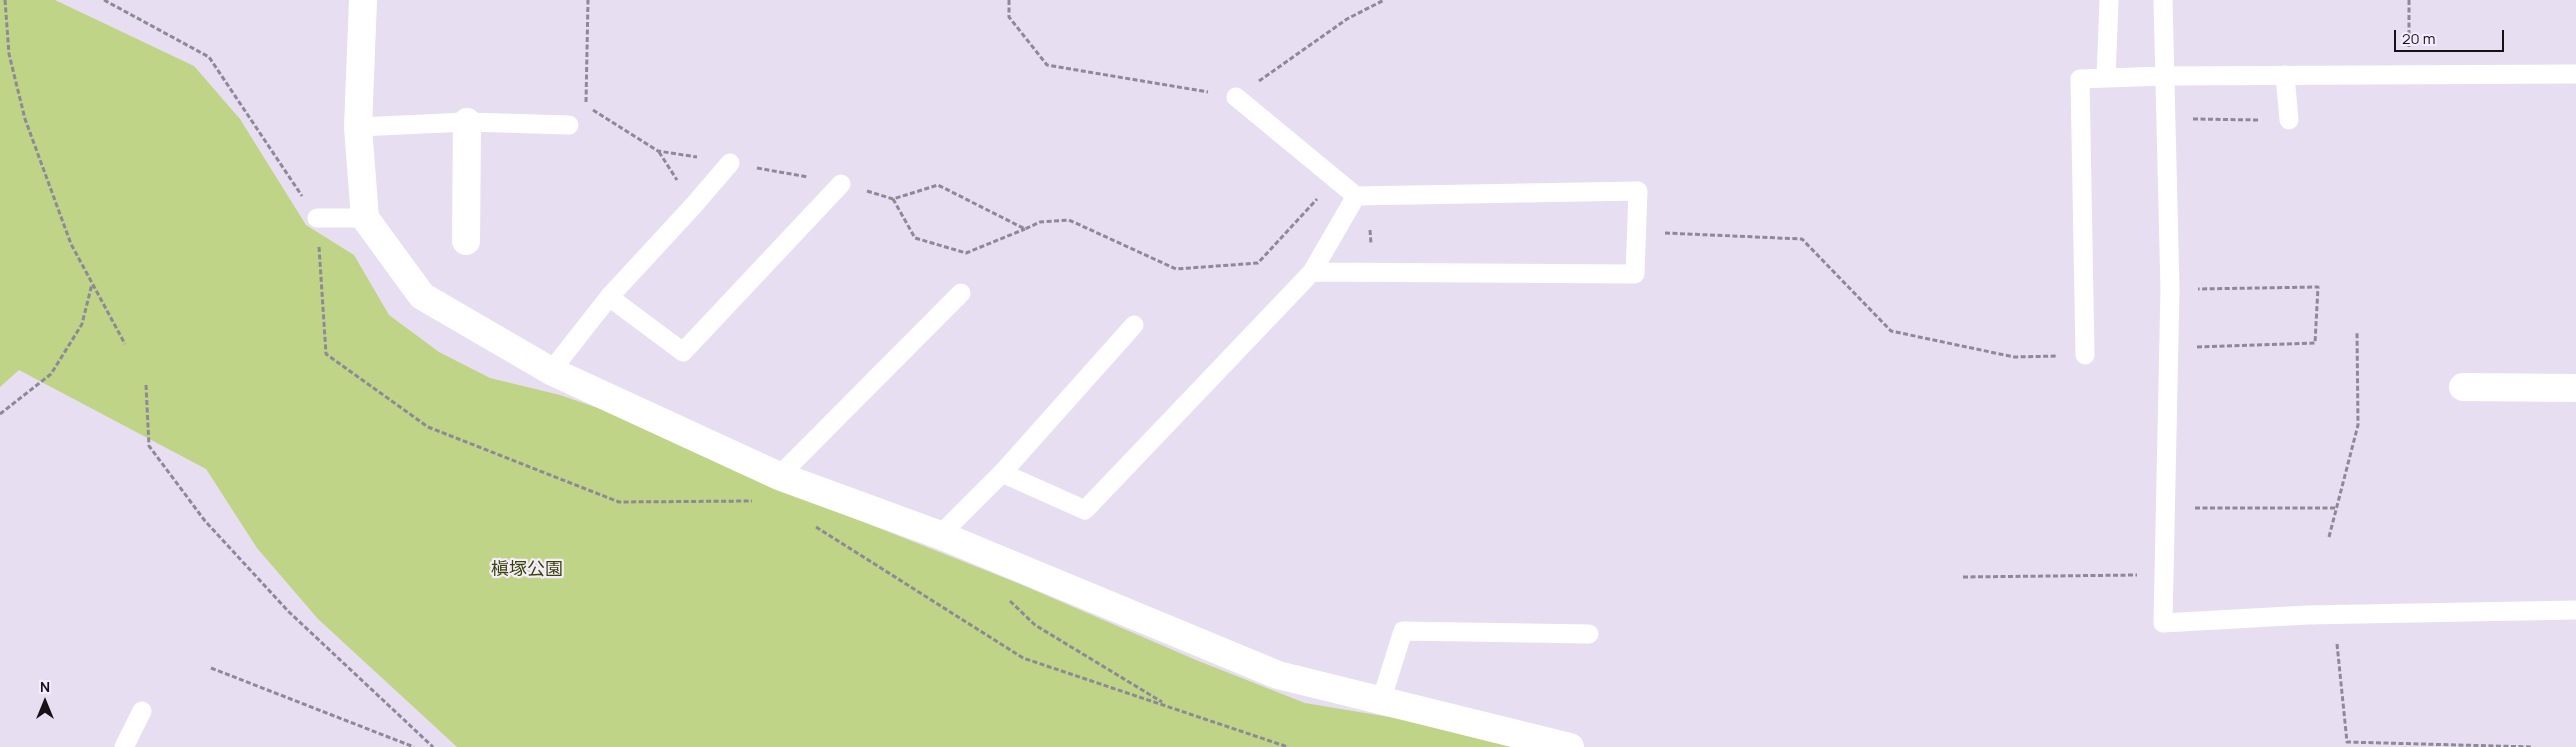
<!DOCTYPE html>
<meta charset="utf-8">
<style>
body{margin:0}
#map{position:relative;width:2576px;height:747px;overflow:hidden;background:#e7dff1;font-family:Manrope,sans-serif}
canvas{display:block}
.north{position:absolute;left:20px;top:677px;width:50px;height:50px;-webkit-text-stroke:4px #f5edfe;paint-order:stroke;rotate:0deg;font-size:14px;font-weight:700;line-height:20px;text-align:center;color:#141117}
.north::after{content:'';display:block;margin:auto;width:18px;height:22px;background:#141117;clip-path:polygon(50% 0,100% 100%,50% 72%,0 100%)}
.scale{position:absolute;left:2394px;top:30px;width:110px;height:22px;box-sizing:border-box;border:2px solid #141117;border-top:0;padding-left:6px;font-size:15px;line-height:18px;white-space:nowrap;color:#141117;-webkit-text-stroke:4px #f5edfe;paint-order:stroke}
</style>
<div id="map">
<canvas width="2576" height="747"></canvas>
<div class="north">N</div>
<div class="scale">20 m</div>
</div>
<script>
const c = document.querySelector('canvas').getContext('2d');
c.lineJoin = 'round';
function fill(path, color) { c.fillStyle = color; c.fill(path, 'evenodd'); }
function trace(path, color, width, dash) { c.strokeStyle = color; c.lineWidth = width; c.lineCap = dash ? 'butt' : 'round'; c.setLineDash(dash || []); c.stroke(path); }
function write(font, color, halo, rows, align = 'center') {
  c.font = font + ' Manrope,"Noto Sans JP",sans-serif'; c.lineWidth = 4.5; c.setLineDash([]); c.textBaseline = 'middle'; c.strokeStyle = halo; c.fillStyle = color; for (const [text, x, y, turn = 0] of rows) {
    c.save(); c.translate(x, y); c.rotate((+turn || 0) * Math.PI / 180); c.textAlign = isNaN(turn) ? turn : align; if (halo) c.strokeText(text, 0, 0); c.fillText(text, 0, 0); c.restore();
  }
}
const green = new Path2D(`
 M0 0H55L194 66 240 119 306 225 354 255 389 315 439 352 490 378 560 395 630 419 735 471 1020 584 1196 660 1305 703 1401 719 1511 747H457L318 619 257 548 206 469 19 370 0 387Z`);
const path = new Path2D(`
 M5 0 9 54 25 119 71 244 125 344
 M104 0 209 57 302 196
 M1009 0V17L1047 65 1208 92
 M2409 0V47
 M1259 81 1347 19 1384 0
 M586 102 588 0
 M593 110 658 151 697 157
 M2193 119 2260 120
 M659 152 677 180
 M757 168 808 177
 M867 191 893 199 938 185 1025 229 1040 222 1069 220 1176 269 1258 263 1317 199
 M893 199 915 238 966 253 1025 229
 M1370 230 1371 244
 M1665 233 1802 239 1891 331 2014 357 2057 356
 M319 247 326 354 428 427 619 502 752 501
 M2197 347 2315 343 2318 287 2198 289
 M146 385 149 446 205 521 289 612 433 747
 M0 414 51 374 82 324 92 284
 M2195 508H2336
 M816 527 1023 658 1288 747
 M2329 537 2358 425 2357 331
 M1963 577 2137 575
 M1010 601 1035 625 1162 702
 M2337 644 2347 742 2533 747
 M211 668 414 747`);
const lane = new Path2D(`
 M2163 0 2170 289 2163 623 2307 615 2576 610
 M2285 75 2289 120
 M2106 78 2109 0
 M1236 97 1356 196
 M358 127 467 122 569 125
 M317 218H365
 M609 297 683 352 841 184
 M2085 355 2080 79 2164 76 2576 74
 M551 371 609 297 694 205 730 163
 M1002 473 1085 510 1312 272 1635 274 1638 191 1356 196 1312 272
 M779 476 961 293
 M940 535 1002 473 1134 325
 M1381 701 1403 631 1589 634
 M124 747 142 711`);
const street = new Path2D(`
 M363 0 358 127 365 218 422 296 551 371 779 476 940 535 1278 675 1570 747
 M466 241 467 122
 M2463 387 2576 388`);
const parkNames = [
 ["槇塚公園",527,570]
];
fill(green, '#bfd486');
trace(path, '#8e8996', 3, [5, 2.5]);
trace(lane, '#fff', 19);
trace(street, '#fff', 28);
write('18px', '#384403', '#f5edfe', parkNames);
</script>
